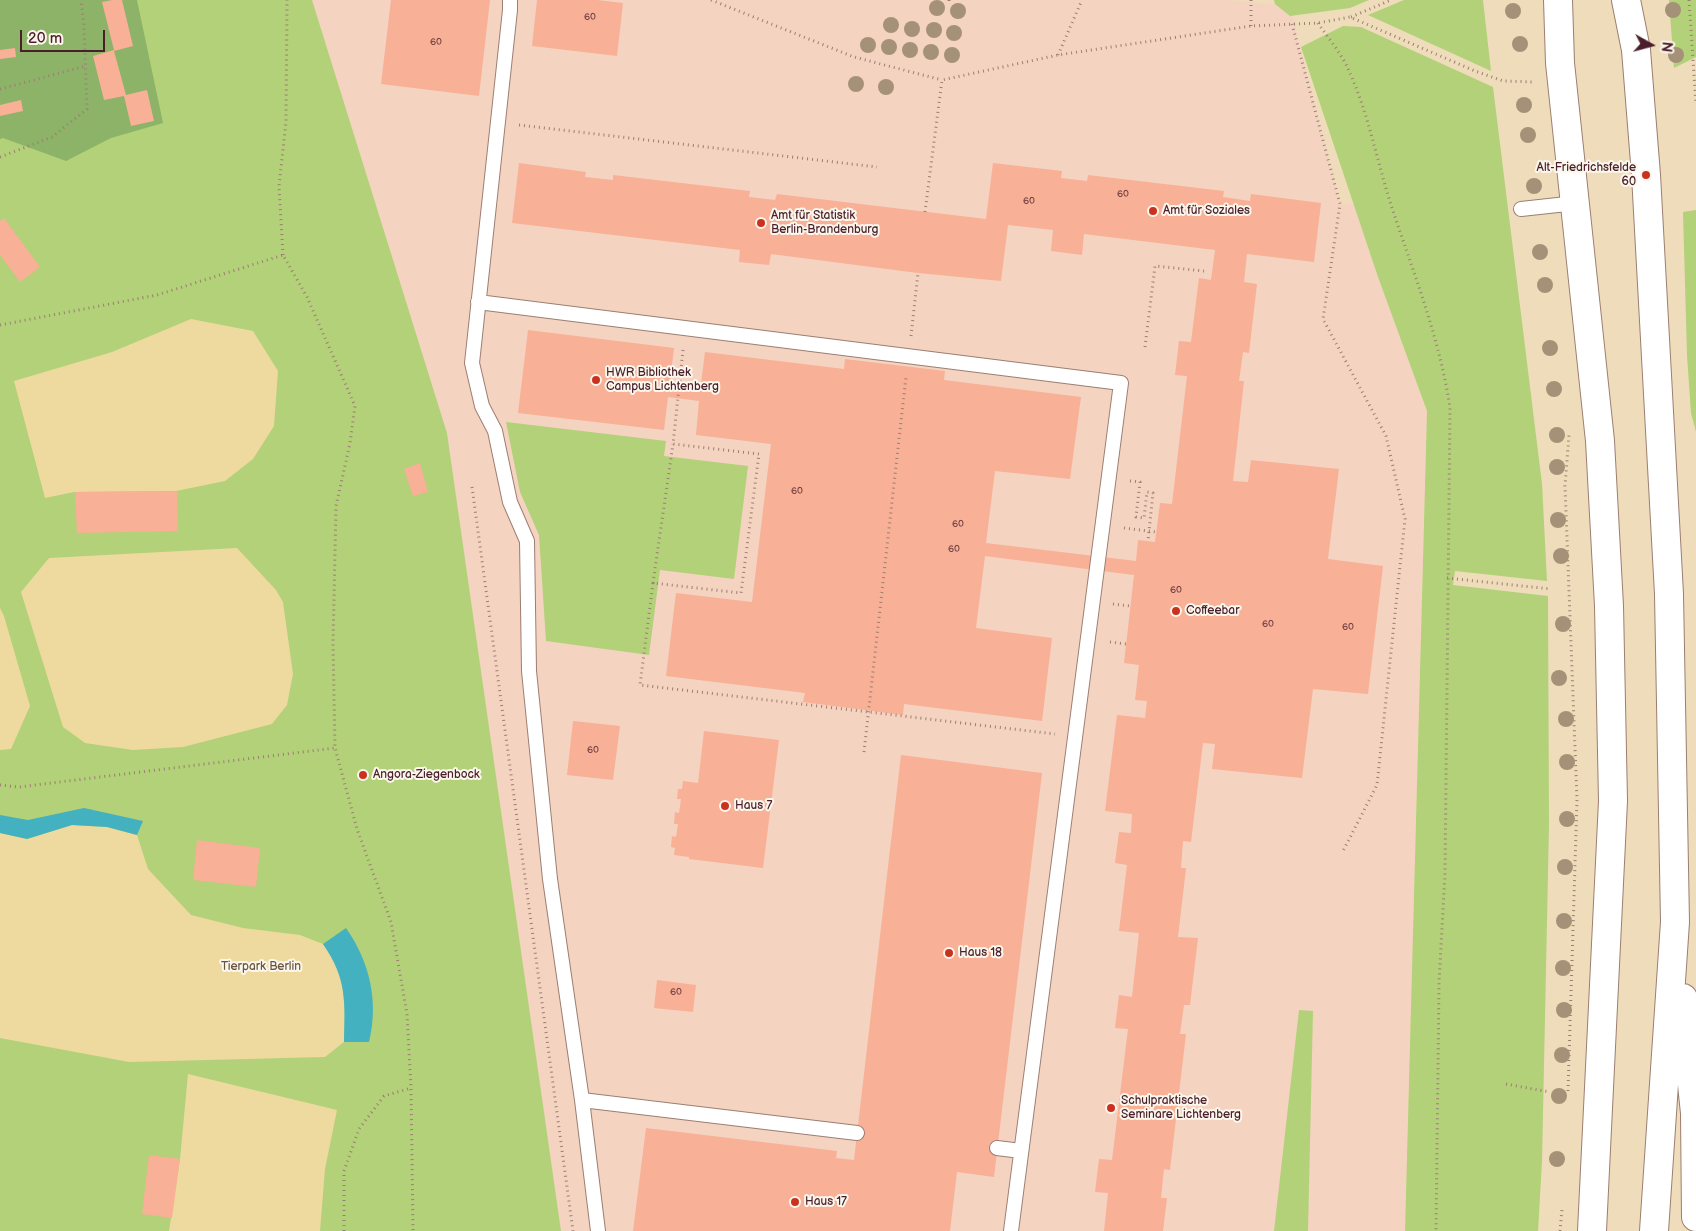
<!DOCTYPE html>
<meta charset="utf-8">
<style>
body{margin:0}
#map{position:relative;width:1696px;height:1231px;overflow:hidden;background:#efdcba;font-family:"Balsamiq Sans",sans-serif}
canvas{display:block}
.north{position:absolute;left:1626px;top:20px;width:50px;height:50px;-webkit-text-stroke:4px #fbf7ec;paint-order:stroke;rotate:97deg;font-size:14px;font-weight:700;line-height:20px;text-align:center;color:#4a1f2b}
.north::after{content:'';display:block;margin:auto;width:18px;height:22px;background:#4a1f2b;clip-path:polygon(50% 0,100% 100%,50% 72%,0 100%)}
.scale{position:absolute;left:20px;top:30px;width:85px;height:22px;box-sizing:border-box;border:2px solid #4a1f2b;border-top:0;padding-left:6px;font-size:15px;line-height:18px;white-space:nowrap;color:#4a1f2b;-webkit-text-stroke:4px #fbf7ec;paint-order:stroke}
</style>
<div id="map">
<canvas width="1696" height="1231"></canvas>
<div class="north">N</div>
<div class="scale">20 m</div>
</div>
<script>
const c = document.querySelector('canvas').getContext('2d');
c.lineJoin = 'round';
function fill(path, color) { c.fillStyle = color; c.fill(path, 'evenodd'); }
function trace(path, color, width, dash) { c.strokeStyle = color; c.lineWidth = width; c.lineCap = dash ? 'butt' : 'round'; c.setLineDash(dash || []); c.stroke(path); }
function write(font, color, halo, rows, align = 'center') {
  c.font = font + ' "Balsamiq Sans",sans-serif'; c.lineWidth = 4; c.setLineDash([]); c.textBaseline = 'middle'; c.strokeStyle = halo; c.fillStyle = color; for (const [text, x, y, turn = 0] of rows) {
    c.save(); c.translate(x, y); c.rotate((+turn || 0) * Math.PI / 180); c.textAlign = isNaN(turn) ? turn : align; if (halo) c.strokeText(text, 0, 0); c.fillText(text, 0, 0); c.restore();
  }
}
const built = new Path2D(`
 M312 0H1227L1290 6 1340 204H1354L1378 277 1427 411 1405 1231H561L447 433Z`);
const green = new Path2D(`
 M0 0H312L447 433 561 1231H0Z
 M1274 0H1369L1350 8 1290 16 1275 4Z
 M1404 0H1483L1491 71 1368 15Z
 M1669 0H1696V57L1674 68Z
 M1343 26 1361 27 1493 87 1542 484 1547 581 1455 571 1453 585 1548 596 1549 825 1542 1161 1538 1231H1405L1427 411 1378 277 1301 47Z
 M1696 210V432L1691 413 1687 355 1683 212Z
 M506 422 666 441 664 456 748 466 734 579 660 570 649 655 546 641 539 535 520 492Z
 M1299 1010 1313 1011 1308 1231H1274Z`);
const forest = new Path2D(`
 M0 0H137L163 123 111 138 66 161 3 138 0 139Z`);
const sand = new Path2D(`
 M191 319 253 331 278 371 274 426 253 459 225 481 176 491 74 492 45 498 14 381 112 352Z
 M237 548 276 590 283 602 293 674 287 705 272 724 183 747 133 750 85 743 63 727 21 592 49 558Z
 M0 608 4 616 30 706 11 749 0 750Z
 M72 825 107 827 137 835 148 869 191 915 243 928 300 935 323 944 334 960 342 980 345 1011 344 1042 325 1057 129 1062 0 1038V833L27 839Z
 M188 1074 337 1110 325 1169 320 1231H169L180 1159Z`);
const water = new Path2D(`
 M84 808 143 821 137 835 107 827 72 825 27 839 0 833V815L28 820Z
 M346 928C370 962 379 1002 369 1042H344C345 1001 347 979 323 944Z`);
const building = new Path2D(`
 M112 0H122L133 46 114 51 126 95 147 90 154 121 131 126 124 96 104 100 93 56 114 50 102 2Z
 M391 0H490L479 96 381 84Z
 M537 0H597L623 3 617 56 532 46Z
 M15 48 16 57 0 59V50Z
 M21 100 23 111 0 116V105Z
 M519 163 586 172 585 177 613 180V175L750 191 749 197 775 200 777 194 986 219 993 163 1062 171 1061 178 1087 181 1088 175 1224 191 1223 197 1250 201 1251 194 1321 203 1314 262 1247 254 1244 282 1257 284 1249 353 1243 352 1239 381H1244L1233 481 1248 482 1251 460 1339 469 1328 559 1383 566 1368 694 1313 689 1302 778 1212 769 1215 744 1203 743 1191 842 1183 841 1181 868H1186L1178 937 1198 938 1190 1005H1184L1180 1034H1186L1170 1170 1164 1169 1161 1198H1167L1163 1231H1104L1108 1193 1095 1192 1099 1159 1112 1160 1128 1029 1115 1028 1119 995 1132 997 1139 933 1119 931 1127 865 1115 863 1119 832 1131 833 1132 814 1105 811 1117 715 1145 718 1147 701 1135 700 1139 665 1124 663 1134 575 985 556 976 628 1052 638 1042 721 904 704 903 715 803 702 805 693 666 676 676 593 752 602 771 444 696 435 699 401 668 397 664 430 518 413 528 330 674 348 670 381 701 384 705 352 844 369 845 359 945 371 944 380 1081 397 1070 479 995 471 986 543 1136 561 1138 540 1155 542 1160 503 1172 504 1187 376 1175 375 1179 341 1191 342 1199 278 1211 280 1215 250 1084 234 1082 255 1051 251 1053 230 1008 225 1001 281 918 273 771 254 769 265 739 262 740 250 512 223Z
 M4 218 40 267 20 282 0 255V221Z
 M420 463 428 492 413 496 404 469Z
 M177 491 178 531 77 533 75 492Z
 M573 721 620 726 613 780 567 775Z
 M704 731 779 740 763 868 689 859V857L674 855 675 848 671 847 672 836 676 837 678 824H674L675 812 679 813 681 799H677L678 789H682L683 781 698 783Z
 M901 755 1042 773 994 1177 957 1172 950 1231H633L646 1128 837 1151 836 1158 854 1160Z
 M197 840 260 848 256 887 193 880Z
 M657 980 696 985 693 1012 654 1008Z
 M149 1155 180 1159 172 1218 142 1214Z`);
const path = new Path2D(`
 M711 0 854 57 942 80
 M1251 0V26
 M1689 0 1696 104
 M949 1V0
 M1351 17 1391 0
 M1318 23C1328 38 1342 54 1349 71 1369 115 1377 162 1392 208 1414 274 1440 340 1450 408L1445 873 1439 983 1436 1231
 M1292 24 1340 204 1323 319 1386 436 1405 519 1377 785 1342 853
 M1058 55 1082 0
 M0 89 86 66
 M519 125 877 167
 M0 157 52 137 87 109 84 25 81 0
 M925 212 942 80 1058 55 1251 26 1318 23 1350 17 1475 71 1503 81 1534 82
 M283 255 279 186 286 122 287 0
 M0 325 157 295 283 255 307 297 355 406 350 443 336 506 333 644 335 748 357 829 391 922 407 1014 411 1088 413 1231
 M911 336 918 273
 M1145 347 1155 266 1204 271
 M683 350 673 444 759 454 741 593 653 583 640 685 1055 734
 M1130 481 1140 482 1136 517 1144 518 1147 492 1153 493 1148 541
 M472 487 573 1231
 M1124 528 1156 532
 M1447 578 1551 589
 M653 583 673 444
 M1113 604 1130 606
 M1110 642 1126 644
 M864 752 906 377
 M0 785 19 787 335 748
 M1506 1084 1550 1092
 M1568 1091 1577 800 1565 486 1569 435
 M344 1231V1171L359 1129 384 1096 411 1088
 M1560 1231 1562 1209`);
const service = new Path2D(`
 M510 0V10L472 363 482 406 495 431 510 502 527 541 529 671 550 879 582 1100 598 1231
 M1521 209 1576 203
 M478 302 1121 383 1011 1231
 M582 1100 857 1133
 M997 1148 1021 1151`);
const primary = new Path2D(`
 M1558 0 1560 63 1600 441 1609 606 1613 801 1592 1231
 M1626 0 1636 50 1646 175 1669 594 1675 922 1654 1231
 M1683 998 1695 1113 1696 1217`);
const trees = [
 [937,8],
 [1673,10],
 [958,11],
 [1513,11],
 [891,25],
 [912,29],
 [934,30],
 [954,33],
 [1520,44],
 [868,45],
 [889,47],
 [910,50],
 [931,52],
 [952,55],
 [1676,55],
 [856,84],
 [886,87],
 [1524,105],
 [1528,135],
 [1534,186],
 [1540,252],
 [1545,285],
 [1550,348],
 [1554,389],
 [1557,435],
 [1557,467],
 [1558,520],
 [1561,556],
 [1563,624],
 [1559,678],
 [1566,719],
 [1567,762],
 [1567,819],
 [1565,867],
 [1564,921],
 [1563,968],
 [1564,1010],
 [1562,1055],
 [1559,1096],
 [1557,1159]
];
const markers = [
 [1646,175,5,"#c8321e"],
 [1153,211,5,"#c8321e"],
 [761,223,5,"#c8321e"],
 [596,380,5,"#c8321e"],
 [1176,611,5,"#c8321e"],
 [363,775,5,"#c8321e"],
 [725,806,5,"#c8321e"],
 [949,953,5,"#c8321e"],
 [1111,1108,5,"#c8321e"],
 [795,1202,5,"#c8321e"]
];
const numberNames = [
 ["60",590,17],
 ["60",436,42],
 ["60",1123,194],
 ["60",1029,201],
 ["60",797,491],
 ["60",958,524],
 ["60",954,549],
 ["60",1176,590],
 ["60",1268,624],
 ["60",1348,627],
 ["60",593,750],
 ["60",676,992]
];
const poiNames = [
 ["Alt-Friedrichsfelde",1636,168,"right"],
 ["60",1636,182,"right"],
 ["Amt für Soziales",1163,211],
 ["Amt für Statistik",771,216],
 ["Berlin-Brandenburg",771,230],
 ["HWR Bibliothek",606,373],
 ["Campus Lichtenberg",606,387],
 ["Coffeebar",1186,611],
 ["Angora-Ziegenbock",373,775],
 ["Haus 7",735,806],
 ["Haus 18",959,953],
 ["Schulpraktische",1121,1101],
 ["Seminare Lichtenberg",1121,1115],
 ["Haus 17",805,1202]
];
const parkNames = [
 ["Tierpark Berlin",261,967]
];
fill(built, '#f5d3c1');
fill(green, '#b2d179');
fill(forest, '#8db369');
fill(sand, '#eeda9e');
fill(water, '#44b1c1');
fill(building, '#f8b096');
trace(service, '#9c7e72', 16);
trace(primary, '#9c7e72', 30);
trace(path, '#9c7e72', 3, [1, 4]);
trace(service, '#fff', 14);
trace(primary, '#fff', 28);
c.fillStyle = '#a59178';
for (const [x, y] of trees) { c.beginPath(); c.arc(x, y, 8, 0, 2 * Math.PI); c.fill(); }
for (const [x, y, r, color] of markers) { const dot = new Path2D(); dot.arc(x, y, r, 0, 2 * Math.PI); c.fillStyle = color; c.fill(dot); trace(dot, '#fbf7ec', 2); }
write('10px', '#764346', null, numberNames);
write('12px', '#4a1f2b', '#fbf7ec', poiNames, 'left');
write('12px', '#695442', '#fbf7ec', parkNames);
</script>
